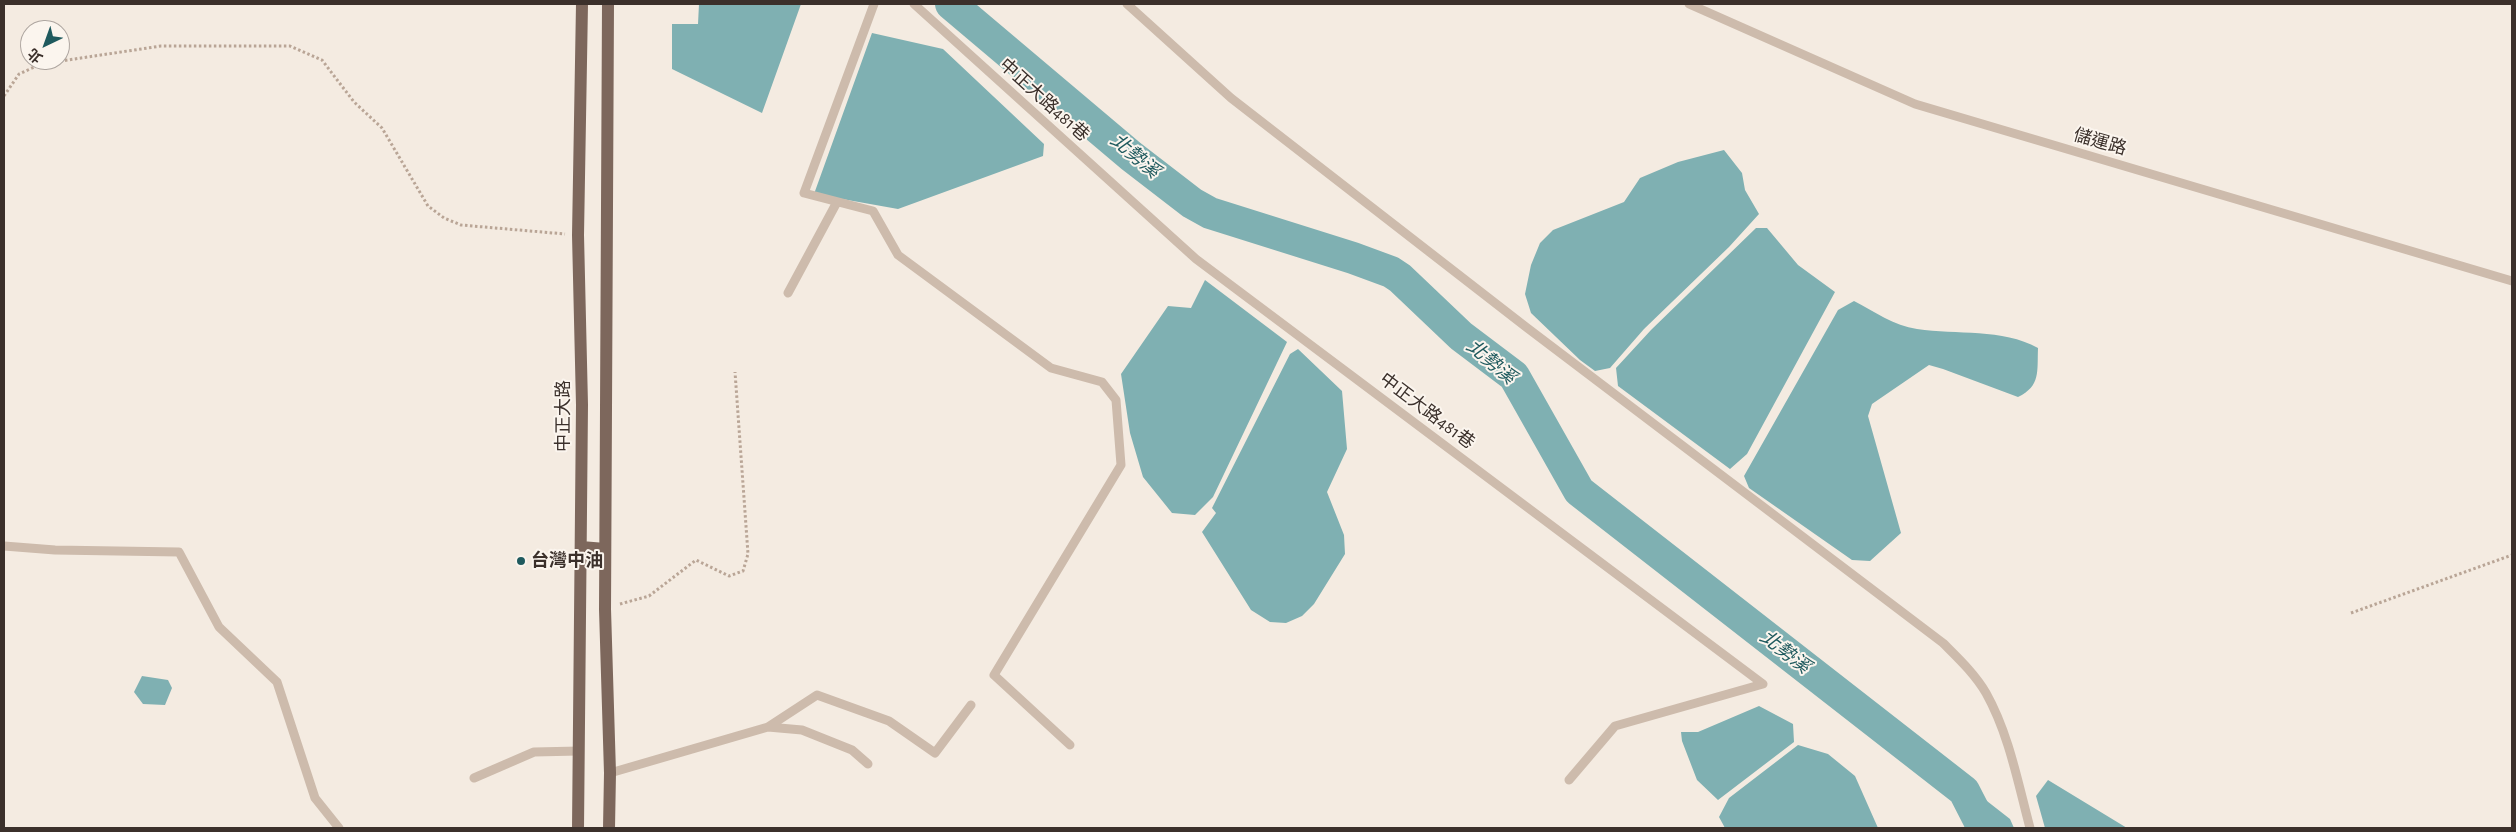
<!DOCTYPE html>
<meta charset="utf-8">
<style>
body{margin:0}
#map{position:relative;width:2516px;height:832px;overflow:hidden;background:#f4ebe1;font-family:"Alegreya Sans","Noto Sans TC",sans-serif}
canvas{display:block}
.frame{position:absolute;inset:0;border:5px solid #3b302b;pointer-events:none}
.north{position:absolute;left:20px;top:20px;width:50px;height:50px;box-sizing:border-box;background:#fbf5ee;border:1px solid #aea6a0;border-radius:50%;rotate:222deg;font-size:14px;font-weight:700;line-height:20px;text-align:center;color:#3b302b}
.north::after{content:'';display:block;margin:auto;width:18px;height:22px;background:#1f5a5e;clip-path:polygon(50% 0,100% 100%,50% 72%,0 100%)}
</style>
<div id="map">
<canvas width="2516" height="832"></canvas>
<div class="frame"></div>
<div class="north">北</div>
</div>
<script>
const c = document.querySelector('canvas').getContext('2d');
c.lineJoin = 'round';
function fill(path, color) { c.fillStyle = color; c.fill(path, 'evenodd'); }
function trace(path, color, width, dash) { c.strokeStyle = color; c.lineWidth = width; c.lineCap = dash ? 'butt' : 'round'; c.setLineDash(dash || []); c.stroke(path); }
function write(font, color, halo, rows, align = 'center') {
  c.font = font + ' "Alegreya Sans","Noto Sans TC",sans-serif'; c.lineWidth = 4; c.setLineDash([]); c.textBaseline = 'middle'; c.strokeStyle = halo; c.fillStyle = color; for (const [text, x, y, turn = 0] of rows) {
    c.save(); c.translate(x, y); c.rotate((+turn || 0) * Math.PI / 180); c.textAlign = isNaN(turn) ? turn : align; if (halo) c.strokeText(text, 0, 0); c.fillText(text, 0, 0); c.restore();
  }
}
const water = new Path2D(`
 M699 4H801L762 113 672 69V24H698Z
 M872 33 943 49 1044 144 1043 156 898 209 814 194Z
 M1724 150 1742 173 1745 190 1759 214 1729 247 1644 329 1610 368 1595 371 1580 360 1531 313 1525 294 1531 265 1540 243 1553 230 1624 202 1640 178 1678 162Z
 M1756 228H1767L1798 265 1835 292 1747 454 1730 469 1618 386 1616 368 1651 330Z
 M1205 280 1287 342 1213 497 1195 515 1172 513 1143 477 1130 433 1121 374 1168 306 1191 308Z
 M1854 301C1874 311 1894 326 1917 329 1957 335 2002 328 2038 348 2037 371 2041 386 2018 397L1943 369 1929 365 1872 404 1868 416 1901 533 1870 561 1852 560 1749 488 1744 476 1838 310Z
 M1298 349 1342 391 1347 449 1327 492 1344 535 1345 554 1314 604 1302 616 1286 623 1270 622 1251 610 1202 532 1216 513 1212 508 1290 354Z
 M142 676 168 680 172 688 165 705 143 704 134 692Z
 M1759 706 1793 724 1794 742 1718 800 1697 780 1682 741 1681 732H1698Z
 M1798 745 1828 754 1855 776 1878 828H1725L1719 817 1729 798Z
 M2048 780 2127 828H2045L2036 796Z
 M1969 787 2010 819 2014 828H1998L1990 814 1954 801Z`);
const river = new Path2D(`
 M951 4 1131 156 1192 203 1210 213 1353 258 1391 272 1400 278 1461 336 1514 376 1579 491 1964 791 1983 828`);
const path = new Path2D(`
 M4 96 19 74 41 64 161 46H290L322 60 354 102 382 128 428 206 444 218 461 225 565 234
 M620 604 649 596 696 560 729 576 743 571 748 554 735 372
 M2351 613 2512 555`);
const service = new Path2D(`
 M874 4 804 193 873 211 898 255 1051 368 1102 382 1116 400 1121 465 994 675 1070 745
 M914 4 1196 259 1763 684 1615 726 1569 780
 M1127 4 1231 98 1526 327 1943 643C1958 658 1975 674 1986 693 2009 734 2018 783 2030 828
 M1689 4 1915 104 2512 281
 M788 293 837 202
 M4 546 55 550 179 552 219 627 277 682 315 798 339 828
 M768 727 817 695 889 721 935 753 971 705
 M610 773 768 727 802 730 852 750 868 764
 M474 778 534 752 579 751`);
const primary = new Path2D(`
 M608 4 605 609 610 773 609 828
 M581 547 605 549
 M578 828 582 405 578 235 582 4`);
const markers = [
 [521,561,5,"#1f5a5e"]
];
const streetNames = [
 ["中正大路481巷",1044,100,42],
 ["儲運路",2100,142,16],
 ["中正大路481巷",1427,411,37],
 ["中正大路",564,416,-90]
];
const poiNames = [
 ["台灣中油",531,561]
];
const waterNames = [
 ["北勢溪",1135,156,40],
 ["北勢溪",1491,362,40],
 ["北勢溪",1785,652,38]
];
fill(water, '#7fb0b2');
trace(river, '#7fb0b2', 32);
trace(path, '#b9a596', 3, [2.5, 2.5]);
trace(service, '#cdbbac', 9);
trace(primary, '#7d675c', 12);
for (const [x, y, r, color] of markers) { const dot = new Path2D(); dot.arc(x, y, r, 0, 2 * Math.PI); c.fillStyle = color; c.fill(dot); trace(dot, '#fbf5ee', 2); }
write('18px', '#3b302b', '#fbf5ee', streetNames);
write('bold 18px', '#3b302b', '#fbf5ee', poiNames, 'left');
write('italic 19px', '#1f5a5e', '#fbf5ee', waterNames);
</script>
